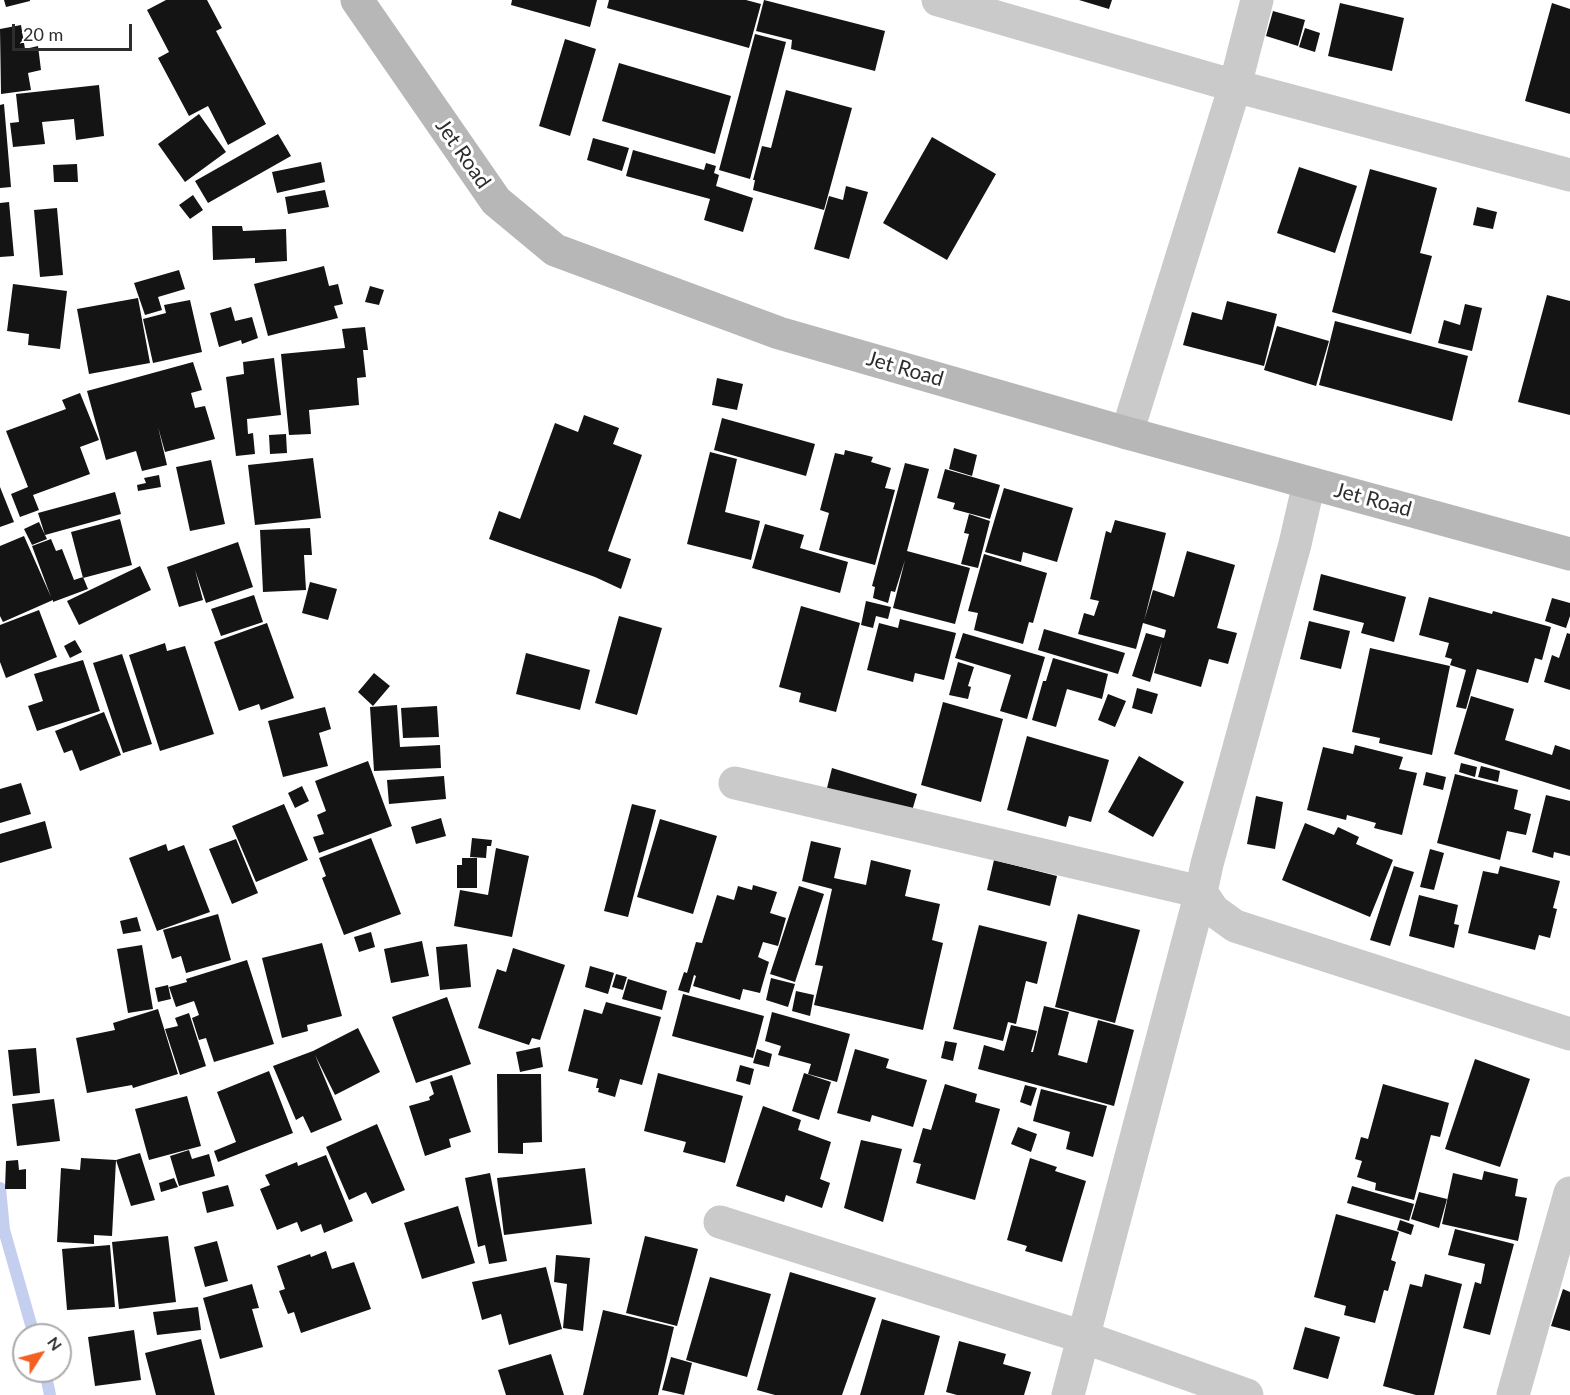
<!DOCTYPE html>
<style>
body{margin:0}
#map{position:relative;width:1570px;height:1395px;overflow:hidden;background:#fff;font-family:Lato,sans-serif}
canvas{display:block}
.north{position:absolute;left:12px;top:1323px;width:60px;height:60px;box-sizing:border-box;background:#fff;border:2px solid #ababab;border-radius:50%;rotate:54deg;font-size:16px;font-weight:700;line-height:24px;text-align:center;color:#2d2d2d}
.north::after{content:'';display:block;margin:auto;width:21px;height:27px;background:#f26022;clip-path:polygon(50% 0,100% 100%,50% 72%,0 100%)}
.scale{position:absolute;left:12px;top:24px;width:120px;height:27px;box-sizing:border-box;border:3px solid #2d2d2d;border-top:0;padding-left:8px;font-size:18px;line-height:21px;white-space:nowrap;color:#2d2d2d;-webkit-text-stroke:4px #fff;paint-order:stroke}
</style>
<div id="map">
<canvas width="1570" height="1395"></canvas>
<div class="north">N</div>
<div class="scale">20 m</div>
</div>
<script>
const c = document.querySelector('canvas').getContext('2d');
c.lineJoin = 'round';
function trace(path, color, width, dash) { c.strokeStyle = color; c.lineWidth = width; c.lineCap = dash ? 'butt' : 'round'; c.setLineDash(dash || []); c.stroke(path); }
function fill(path, color) { c.fillStyle = color; c.fill(path, 'evenodd'); }
function write(font, color, halo, rows, align = 'center') {
  c.font = font + ' Lato,sans-serif'; c.lineWidth = 6; c.setLineDash([]); c.textBaseline = 'middle'; c.strokeStyle = halo; c.fillStyle = color; for (const [text, x, y, turn = 0] of rows) {
    c.save(); c.translate(x, y); c.rotate((+turn || 0) * Math.PI / 180); c.textAlign = isNaN(turn) ? turn : align; if (halo) c.strokeText(text, 0, 0); c.fillText(text, 0, 0); c.restore();
  }
}
const stream = new Path2D(`
 M0 1188 4 1230 34 1335
 M45 1371 50 1395`);
const building = new Path2D(`
 M4 0H30V1L6 7Z
 M166 0H207L222 28 216 31 266 124 228 145 208 106 189 116 158 58 169 52 147 10Z
 M512 0H597L590 27 511 5Z
 M609 0H746L761 4 749 48 607 8Z
 M764 0 885 31 875 71 791 49 792 40 756 31Z
 M1079 0H1112L1109 9Z
 M1340 3 1404 18 1392 71 1328 56Z
 M1552 3 1570 9V114L1525 101Z
 M1273 11 1305 20 1298 46 1266 36Z
 M21 25 25 49 38 46 41 70 28 73 31 90 1 94 0 29Z
 M1305 28 1320 33 1315 52 1299 47Z
 M755 34 786 42 750 179 719 170Z
 M565 39 596 49 570 136 539 126Z
 M619 63 731 96 715 154 602 121Z
 M99 85 104 136 76 140 74 119 42 122 45 144 13 147 10 123 19 122 16 94Z
 M786 90 852 108 824 210 753 190 755 180H753L762 146 771 148Z
 M4 104 11 187 0 188V105Z
 M199 114 226 152 185 182 158 144Z
 M278 134 291 156 208 203 195 181Z
 M932 137 996 174 947 260 883 223Z
 M593 138 629 148 622 171 587 160Z
 M633 150 704 170 706 163 716 166 714 173 719 175 716 186 753 198 743 232 704 220 710 199 626 176Z
 M321 162 325 182 277 193 272 172Z
 M77 164 78 182H54L53 165Z
 M1299 167 1357 186 1335 253 1277 233Z
 M1370 169 1437 188 1420 253 1432 256 1411 334 1332 312Z
 M846 186 868 192 849 259 814 249 829 196 843 200Z
 M325 190 329 207 288 214 285 197Z
 M193 195 203 210 190 219 179 205Z
 M9 202 14 256 0 257V203Z
 M1477 207 1497 212 1493 229 1473 225Z
 M57 208 63 275 40 277 34 210Z
 M212 226H242L243 231 286 229 287 261 255 263V258L213 260Z
 M324 266 329 286 338 284 343 304 334 306 338 318 268 336 254 284Z
 M179 270 185 289 158 297 162 310 145 315 134 283Z
 M13 284 67 291 60 349 28 345 29 334 7 331Z
 M370 286 384 290 379 305 365 302Z
 M1547 295 1570 301V415L1518 402Z
 M138 298 150 363 89 374 77 309Z
 M190 300 202 352 153 363 143 319 166 313 164 305Z
 M1227 301 1277 314 1264 366 1183 345 1192 312 1222 320Z
 M1465 304 1482 308 1472 351 1438 343 1444 320 1460 325Z
 M231 307 235 321 252 317 258 338 242 344 241 340 219 347 210 313Z
 M1335 321 1468 356 1452 421 1319 385Z
 M1277 326 1329 341 1316 386 1264 370Z
 M365 327 368 350H363L366 377 357 378 359 405 309 410 311 434 289 435 281 354 345 348 342 329Z
 M274 358 281 415 247 419 248 434 253 433 255 454 236 456 226 377 244 374 243 362Z
 M193 362 202 390 191 393 195 408 205 406 215 439 165 452 158 427 167 465 142 471 136 451 106 460 87 391Z
 M717 378 743 384 737 410 712 405Z
 M80 393 99 440 80 447 90 474 33 495 39 510 20 517 11 494 28 487 6 431 66 409 62 400Z
 M584 415 619 428 613 444 642 455 608 551 631 559 621 589 595 577 489 539 499 511 520 519 555 423 578 432Z
 M722 418 815 444 806 476 714 450Z
 M286 434 287 453 270 454 269 435Z
 M954 448 977 455 972 476 949 469Z
 M845 450 873 457 871 462 891 468 885 488 895 490 875 565 819 550 829 513 820 510 835 453 844 455Z
 M710 452 737 459 725 512 760 521 751 560 687 544Z
 M313 458 321 518 255 525 248 465Z
 M211 460 225 524 190 531 176 467Z
 M905 463 929 469 907 551 970 568 955 624 893 608 905 560 895 592 891 591 888 603 873 598 875 587 872 586Z
 M945 469 1000 485 990 519 953 509 955 503 937 498Z
 M159 475 161 487 138 491 137 485 146 483 144 478Z
 M0 487 14 522 0 527Z
 M1004 488 1073 508 1057 562 1023 552 1021 562 985 552Z
 M115 492 121 514 45 535 47 539 32 545 24 529 39 522 45 535 38 513Z
 M969 514 990 521 978 568 961 564 969 534 964 533Z
 M120 519 132 565 83 578 71 532Z
 M1115 520 1166 533 1144 621 1153 590 1174 597 1187 551 1235 565 1217 628 1237 633 1228 664 1209 659 1201 687 1154 673 1162 641 1150 682 1132 676 1146 633 1164 638 1166 630 1143 623 1136 649 1078 634 1084 613 1094 616 1099 601 1090 599 1106 531 1111 533Z
 M765 524 804 535 800 548 848 562 840 593 752 568Z
 M310 528 312 555H304L306 590 263 592 260 530Z
 M24 536 51 597 32 546 51 539 56 551 62 549 74 580 83 577 88 589 53 602V600L3 622 0 616V546Z
 M238 542 253 587 206 603 195 570 203 600 179 607 167 567Z
 M984 554 1047 573 1033 623 1029 622 1023 644 974 630 978 613 968 611Z
 M140 566 151 590 79 625 67 601Z
 M1321 574 1406 597 1394 642 1361 633 1364 623 1313 610Z
 M310 582 337 589 328 620 302 613Z
 M254 595 263 622 221 636 211 609Z
 M1429 597 1492 614 1493 611 1551 627 1542 660 1535 658 1528 683 1477 669 1466 709 1456 707 1466 670 1450 665 1452 659 1445 657 1449 643 1419 635Z
 M1552 598 1570 603V616L1566 628 1545 621Z
 M866 601 891 607 888 619 876 616 873 628 861 625Z
 M801 606 860 623 836 712 799 702 801 693 779 687Z
 M39 610 57 657 6 678 0 662V625Z
 M619 616 662 628 637 715 595 703Z
 M900 619 956 633 944 680 915 673 913 682 867 670 879 623 898 628Z
 M1309 621 1350 631 1341 669 1300 659Z
 M267 623 294 698 261 710 259 704 239 711 214 642Z
 M1044 629 1125 653 1118 674 1038 650Z
 M963 633 1045 657 1027 719 1000 711 1011 675 955 658Z
 M1567 633 1570 634V690L1544 682 1552 655 1559 658Z
 M75 640 82 652 70 658 64 646Z
 M165 643 167 651 185 646 214 734 160 751 129 655Z
 M1370 648 1450 666 1432 755 1379 743 1380 738 1352 732Z
 M526 653 590 670 580 710 516 694Z
 M122 654 152 744 123 753 93 663Z
 M1053 658 1108 674 1102 699 1067 689 1056 727 1032 720 1043 681H1046Z
 M83 660 100 711 37 731 28 706 43 701 34 674Z
 M958 662 974 667 968 686 971 687 968 699 949 695Z
 M374 673 390 686 373 706 358 692Z
 M1137 688 1158 694 1152 714 1132 708Z
 M1108 694 1126 701 1115 727 1098 720Z
 M1471 696 1514 709 1505 740 1552 755 1555 745 1570 750V790L1454 754Z
 M943 702 1003 719 981 802 921 785Z
 M397 705 400 747 440 745 441 768 374 771 370 707Z
 M437 706 439 737 403 738 401 708Z
 M325 707 331 729 319 733 328 766 283 777 268 721Z
 M104 712 121 755 80 771 72 750 64 753 55 731Z
 M1027 736 1109 760 1091 822 1069 816 1066 827 1007 810Z
 M1355 745 1403 757 1399 769 1417 773 1402 835 1374 828 1376 823 1347 815 1346 820 1307 810 1323 747 1353 754Z
 M1139 756 1184 782 1153 837 1108 812Z
 M368 761 392 826 319 853 313 837 324 834 317 815 326 811 315 781Z
 M1461 763 1477 767 1475 777 1459 772Z
 M1481 766 1500 771 1498 782 1478 777Z
 M832 768 917 794 909 821 825 796Z
 M1426 772 1446 777 1443 790 1423 785Z
 M1455 774 1518 790 1514 809 1531 814 1526 835 1507 831 1500 860 1437 843Z
 M444 776 446 799 389 804 387 780Z
 M21 783 31 814 0 823V789Z
 M302 786 309 801 295 808 288 793Z
 M1546 795 1570 801V856L1554 852 1553 858 1532 852Z
 M1256 796 1283 802 1275 849 1247 844Z
 M284 804 308 860 256 882 232 826Z
 M632 804 656 810 628 917 604 911Z
 M441 818 446 836 416 844 411 827Z
 M660 819 717 836 693 914 637 897Z
 M45 821 52 848 0 863V834Z
 M1305 823 1334 835 1338 827 1359 837 1356 844 1393 860 1370 917 1282 880Z
 M371 838 401 914 344 935 322 878 326 876 319 858Z
 M472 838 492 840 491 846H487L486 858 470 857Z
 M236 839 258 893 232 904 209 849Z
 M811 841 841 848 834 878 866 885 871 860 911 870 905 896 940 904 932 940 943 943 923 1030 814 1005 823 966 815 965 832 889 802 881Z
 M166 844 168 851 184 845 210 912 157 931 129 858Z
 M496 848 529 856 512 937 454 926 460 890 488 895Z
 M1430 849 1444 853 1434 890 1420 887Z
 M462 858H477V888H457V865H462Z
 M994 860 1057 876 1050 906 987 890Z
 M1394 866 1414 872 1390 946 1370 940Z
 M1500 866 1560 881 1553 908 1557 909 1550 938 1539 935 1535 950 1468 933 1483 871 1498 874Z
 M753 885 777 892 770 913 786 918 778 946 763 942 758 957 769 962 760 993 743 989 740 1000 693 986 696 976 694 975 689 993 678 990 684 972 687 973 696 942 702 943 717 895 734 900 738 886 752 890Z
 M799 886 824 894 795 982 770 974Z
 M1419 895 1458 905 1454 924 1459 925 1454 948 1409 936Z
 M218 914 231 960 186 973 181 956 172 959 163 930Z
 M1078 914 1140 930 1115 1023 1055 1007Z
 M137 917 141 931 123 934 120 921Z
 M979 925 1047 942 1037 984 1026 981 1016 1024 1008 1022 1003 1041 953 1029Z
 M371 932 375 947 359 952 354 937Z
 M422 941 429 976 391 983 384 949Z
 M322 943 342 1016 307 1025 308 1031 282 1038 262 958Z
 M467 944 471 987 440 990 436 947Z
 M142 945 153 1009 128 1013 117 949Z
 M513 948 565 965 540 1040 532 1038 529 1045 478 1028 497 969 506 972Z
 M247 960 274 1044 214 1062 206 1038 199 1040 192 1018 199 1015 194 1001 176 1007 169 987 187 982 186 979Z
 M590 966 614 973 608 994 585 987Z
 M616 974 627 977 623 990 612 987Z
 M771 978 795 984 788 1007 766 1000Z
 M628 979 667 991 662 1010 622 999Z
 M168 985 171 999 158 1002 155 988Z
 M796 991 814 995 810 1016 792 1011Z
 M683 994 764 1016 753 1058 672 1036Z
 M447 997 471 1064 416 1083 392 1017Z
 M606 1002 661 1017 642 1085 620 1079 615 1097 598 1092 599 1088H596L598 1079 568 1071 584 1009 602 1014Z
 M1044 1006 1069 1012 1058 1055 1087 1063 1098 1020 1134 1030 1114 1106 978 1069 984 1045 1004 1051 1011 1025 1037 1031 1031 1052H1033Z
 M158 1009 178 1074 133 1088 132 1085 87 1093 76 1038 115 1030 113 1023Z
 M772 1012 850 1034 837 1082 808 1074 811 1064 778 1055 781 1046 765 1041Z
 M189 1013 206 1066 180 1075 165 1029 178 1026 175 1018Z
 M358 1028 380 1072 335 1095 315 1055 342 1120 311 1133 303 1116 296 1120 273 1066 313 1051Z
 M945 1041 957 1043 953 1061 941 1058Z
 M540 1047 543 1067 520 1072 516 1052Z
 M36 1048 40 1093 13 1096 8 1050Z
 M757 1049 772 1054 769 1067 753 1063Z
 M855 1049 889 1059 886 1068 927 1080 913 1127 872 1115 870 1122 837 1113Z
 M1475 1059 1530 1079 1500 1167 1445 1149Z
 M740 1065 754 1069 750 1085 736 1081Z
 M269 1071 293 1133 218 1162 214 1151 236 1142 217 1092Z
 M658 1073 743 1096 725 1163 683 1152 686 1142 644 1131Z
 M804 1073 831 1082 819 1120 792 1111Z
 M497 1074H541L542 1142 523 1143V1154L498 1153Z
 M452 1075 471 1132 449 1139 451 1147 425 1156 409 1106 430 1100 429 1097 434 1094 430 1082Z
 M945 1084 977 1094 975 1102 1000 1109 975 1200 916 1183 921 1164 913 1162 923 1128 931 1130Z
 M1383 1084 1449 1103 1440 1137 1431 1135 1414 1200 1375 1190 1376 1183 1357 1177 1362 1161 1355 1159 1361 1137 1368 1139Z
 M1025 1085 1037 1088 1031 1106 1020 1102Z
 M1041 1089 1107 1106 1093 1157 1066 1149 1070 1132 1033 1121Z
 M187 1096 201 1146 149 1160 135 1109Z
 M54 1099 60 1141 17 1146 12 1104Z
 M763 1106 801 1120 798 1130 831 1142 820 1179 830 1183 822 1208 786 1195 784 1202 736 1186Z
 M377 1124 405 1190 372 1204 366 1192 349 1200 326 1147Z
 M1018 1127 1037 1134 1031 1152 1011 1144Z
 M861 1140 902 1149 883 1222 844 1208Z
 M189 1150 192 1159 209 1154 215 1176 179 1186 170 1156Z
 M140 1153 155 1200 131 1206 116 1160Z
 M326 1155 353 1221 324 1233 321 1224 301 1232 297 1222 277 1230 260 1189 270 1185 265 1175 297 1162 298 1166Z
 M81 1158 116 1160 112 1236 94 1235V1244L57 1242 61 1168 80 1170Z
 M1030 1158 1057 1167 1055 1171 1086 1181 1062 1262 1025 1251 1027 1246 1007 1240Z
 M18 1160 19 1170 26 1169V1189H5L6 1161Z
 M585 1168 592 1224 504 1235 497 1178Z
 M1484 1171 1518 1179 1515 1196 1527 1198 1518 1241 1442 1224 1453 1173 1482 1180Z
 M490 1173 507 1261 489 1264 485 1245 478 1247 465 1178Z
 M174 1178 178 1187 161 1192 159 1183Z
 M228 1185 234 1206 207 1213 202 1192Z
 M1352 1186 1414 1204 1409 1221 1347 1203Z
 M1419 1192 1447 1199 1439 1228 1411 1219Z
 M458 1206 475 1263 422 1279 404 1223Z
 M1336 1214 1399 1232 1391 1260 1396 1262 1388 1291 1384 1290 1375 1323 1344 1315 1346 1306 1314 1297Z
 M1400 1220 1414 1225 1411 1235 1397 1230Z
 M1455 1229 1514 1244 1490 1335 1463 1328 1475 1282 1481 1284 1485 1264 1448 1255Z
 M168 1236 176 1302 119 1309 112 1242Z
 M645 1236 698 1249 677 1326 626 1313Z
 M217 1241 228 1281 205 1287 194 1247Z
 M110 1245 115 1307 67 1310 62 1249Z
 M326 1251 332 1269 354 1262 371 1309 301 1333 294 1312 288 1314 279 1291 285 1289 277 1266 310 1254 311 1257Z
 M556 1255 590 1258 583 1331 563 1328 567 1284 554 1282Z
 M546 1267 562 1329 509 1345 501 1314 482 1320 472 1282Z
 M790 1272 876 1298 842 1395H775L757 1390Z
 M1425 1274 1462 1284 1434 1395H1416L1383 1386 1410 1284 1422 1287Z
 M710 1277 771 1294 747 1377 686 1360Z
 M252 1284 259 1308 252 1309 263 1347 220 1359 203 1298Z
 M1563 1289 1570 1292V1331L1551 1326Z
 M198 1307 201 1330 157 1335 153 1312Z
 M603 1310 674 1327 658 1395H583Z
 M882 1319 940 1336 924 1395H860Z
 M1305 1327 1340 1337 1328 1379 1293 1369Z
 M134 1330 141 1380 95 1386 88 1337Z
 M201 1339 215 1395H156L145 1353Z
 M959 1341 1006 1354 1003 1364 1031 1372 1024 1395H957L946 1392Z
 M551 1354 564 1395H506L498 1370Z
 M671 1357 692 1363 684 1395 662 1390Z`);
const street = new Path2D(`
 M938 0 1235 86 1570 175
 M1127 433 1235 86 1257 0
 M1309 483 1295 544 1207 864 1201 892 1213 910 1235 926 1570 1034
 M735 783 1201 892 1068 1395
 M720 1222 1083 1337 1247 1395
 M1513 1395 1570 1193`);
const secondary = new Path2D(`
 M357 0 496 201 555 250 779 333 1127 433 1570 554`);
const streetNames = [
 ["Jet Road",463,154,55],
 ["Jet Road",905,369,16],
 ["Jet Road",1373,500,15]
];
trace(stream, '#c4ceee', 12);
fill(building, '#141414');
trace(street, '#cacaca', 33);
trace(secondary, '#b7b7b7', 33);
write('21px', '#2d2d2d', '#fff', streetNames);
</script>
